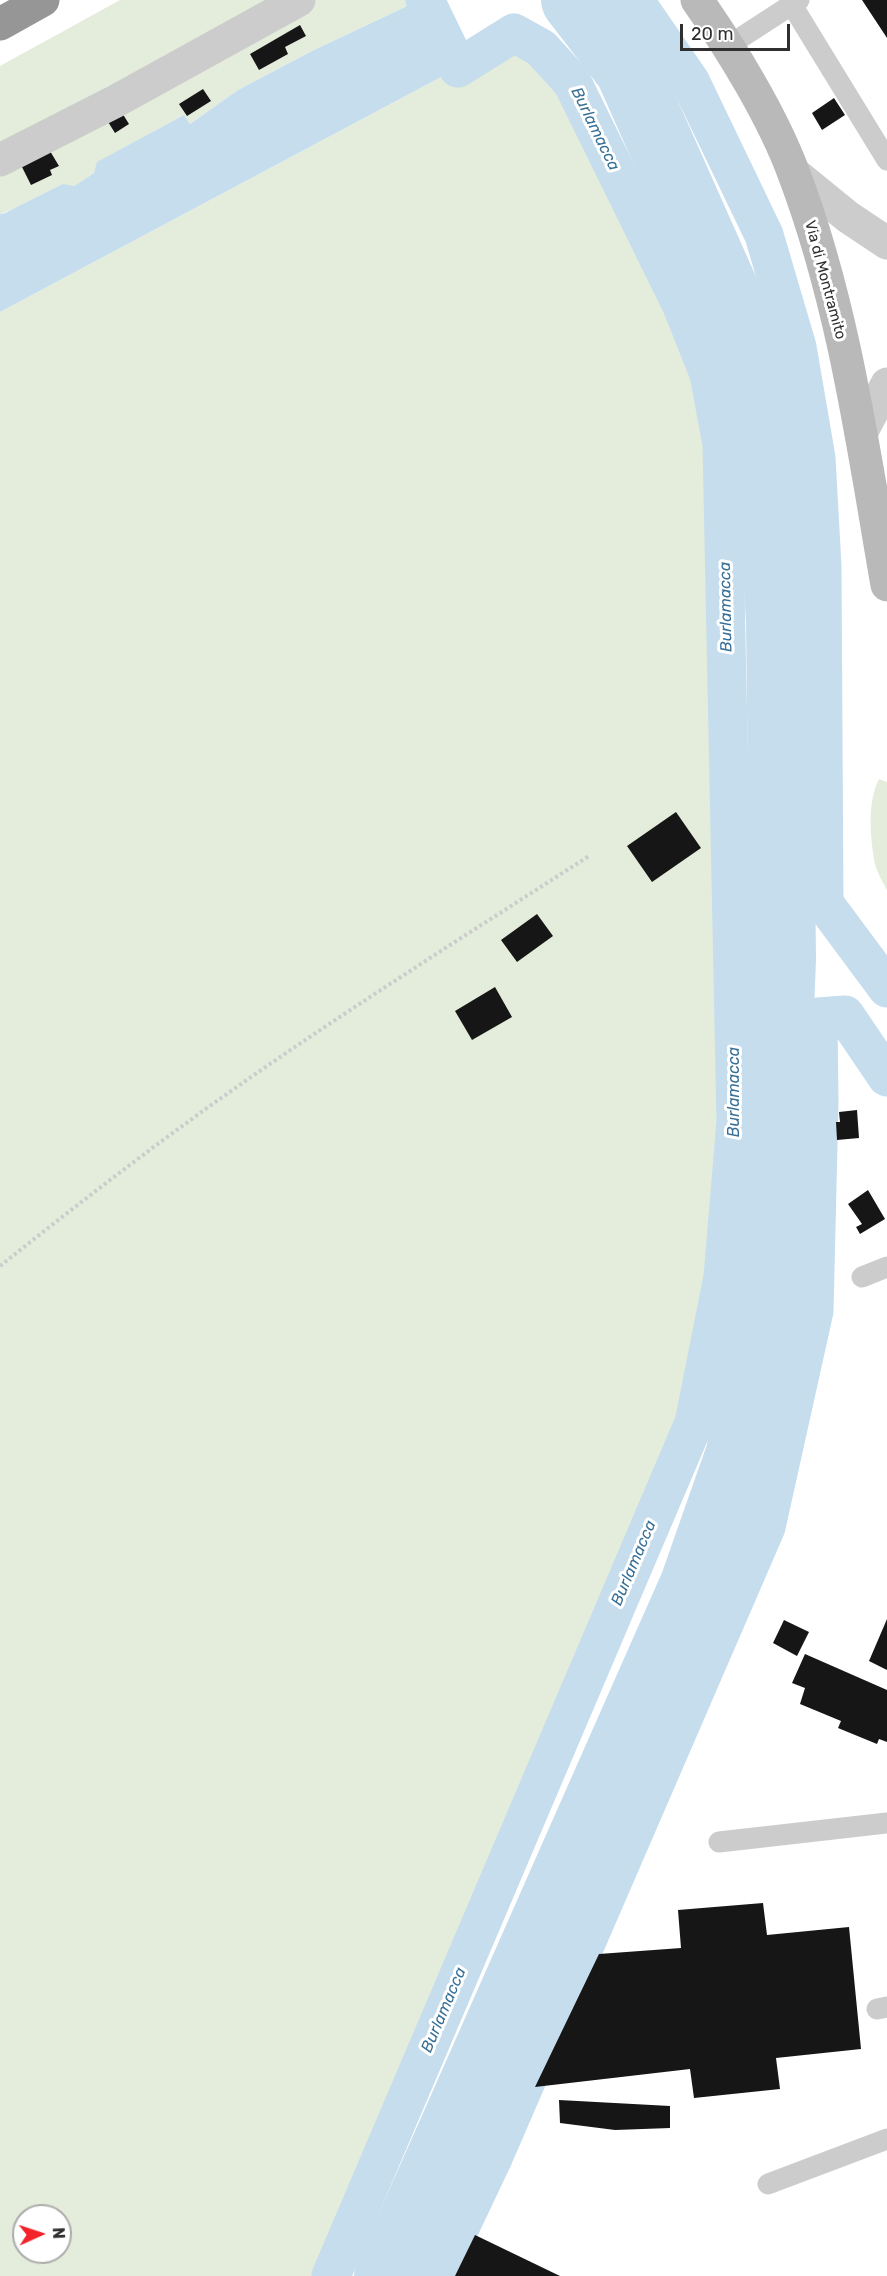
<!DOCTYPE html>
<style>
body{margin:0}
#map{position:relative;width:887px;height:2276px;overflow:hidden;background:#fff;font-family:Rubik,sans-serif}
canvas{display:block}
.north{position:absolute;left:12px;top:2204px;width:60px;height:60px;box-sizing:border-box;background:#fff;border:2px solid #acacac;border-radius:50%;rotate:87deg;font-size:16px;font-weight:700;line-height:24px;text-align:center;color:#2f2f2f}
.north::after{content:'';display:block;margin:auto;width:21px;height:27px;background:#f3232c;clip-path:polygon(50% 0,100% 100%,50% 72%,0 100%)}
.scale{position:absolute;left:680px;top:24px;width:110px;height:27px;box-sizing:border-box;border:3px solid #2f2f2f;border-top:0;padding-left:8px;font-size:18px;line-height:21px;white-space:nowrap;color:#2f2f2f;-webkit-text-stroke:4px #fff;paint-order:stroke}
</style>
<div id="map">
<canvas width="887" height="2276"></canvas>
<div class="north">N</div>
<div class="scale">20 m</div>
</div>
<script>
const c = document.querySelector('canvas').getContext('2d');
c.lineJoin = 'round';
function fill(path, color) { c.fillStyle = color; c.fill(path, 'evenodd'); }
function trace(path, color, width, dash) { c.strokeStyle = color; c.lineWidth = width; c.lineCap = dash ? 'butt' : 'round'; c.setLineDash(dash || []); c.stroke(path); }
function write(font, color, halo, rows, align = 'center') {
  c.font = font + ' Rubik,sans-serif'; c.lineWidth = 6; c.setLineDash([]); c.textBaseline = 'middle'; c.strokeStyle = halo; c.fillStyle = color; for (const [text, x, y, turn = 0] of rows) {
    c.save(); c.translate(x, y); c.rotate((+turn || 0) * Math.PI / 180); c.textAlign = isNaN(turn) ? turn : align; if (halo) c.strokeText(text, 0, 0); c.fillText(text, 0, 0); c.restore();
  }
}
const green = new Path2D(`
 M120 0H420L314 50 238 90 190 124 184 115 98 162 94 173 74 186 0 214V66Z
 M514 33 541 48 572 82 682 306 709 374 722 444 736 1121 723 1277 694 1423 331 2276H0V312L458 68ZM24 2216H60V2252H24Z
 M879 779 887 782V890C883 882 877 873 875 864 870 838 867 802 879 779Z`);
const water = new Path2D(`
 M420 0H425L458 68 0 312V214L5 213 63 184 74 186 94 173 97 162 184 115 190 124 238 90 314 50Z`);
const canal = new Path2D(`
 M634 0 690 81 764 235 797 347 816 458 822 566 824 903 887 988
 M331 2276 694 1423 723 1277 736 1121 722 444 709 374 682 306 572 82 541 48 514 33 458 68 425 0
 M437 2276 492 2160 766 1527 814 1311 819 1103 818 1017 845 1015 887 1077`);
const river = new Path2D(`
 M387 2276 693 1584 739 1453 771 1269 783 959 779 621 768 449 740 322 628 70 574 0`);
const building = new Path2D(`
 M862 0H887V38Z
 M300 25 306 36 285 47 288 54 259 70 250 54Z
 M203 89 211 101 187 116 179 104Z
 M834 98 845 115 822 130 812 113Z
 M119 108 129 124 115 133 105 117Z
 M50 151 59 166 50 170 52 175 31 185 21 165Z
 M676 812 701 848 652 882 627 846Z
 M537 914 553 936 517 962 501 940Z
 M495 987 512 1017 472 1040 455 1011Z
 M857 1110 859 1138 837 1140 836 1122H840L839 1112Z
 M868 1190 885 1219 860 1234 856 1227 862 1224 848 1204Z
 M887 1619V1670L869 1661Z
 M784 1620 809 1632 797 1656 773 1643Z
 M805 1654 887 1690V1742L879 1739 877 1744 838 1728 841 1721 800 1704 805 1688 792 1683Z
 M763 1903 767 1935 849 1927 861 2049 776 2058 780 2089 694 2098 690 2069 535 2087 599 1954 681 1948 678 1910Z
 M559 2100 670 2106V2128L615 2130 560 2123Z
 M475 2235 560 2276H455Z`);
const path = new Path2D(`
 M0 1266C83 1200 167 1135 254 1075 364 999 477 928 589 856`);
const lane = new Path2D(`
 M792 5 887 160
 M728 46 799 0
 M862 1277 887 1267
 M719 1842 887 1823
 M877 2009 887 2007
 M768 2184 887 2139`);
const street = new Path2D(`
 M0 160 116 101 299 0
 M794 173 848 217 887 243
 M861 433 887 384`);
const secondary = new Path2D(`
 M697 0C732 50 773 117 794 174 844 306 863 447 887 585`);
const highway = new Path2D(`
 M0 24 43 0`);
const streetNames = [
 ["Via di Montramito",825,280,75]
];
const waterNames = [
 ["Burlamacca",595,129,64],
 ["Burlamacca",726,607,-91],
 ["Burlamacca",734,1092,-90],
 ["Burlamacca",634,1563,-67],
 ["Burlamacca",444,2010,-67]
];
fill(green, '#e4eddb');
fill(water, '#c6ddee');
trace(canal, '#c6ddee', 39);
trace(river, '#c6ddee', 66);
fill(building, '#161616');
trace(path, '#ccc', 4, [3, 3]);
trace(lane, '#ccc', 21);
trace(street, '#ccc', 33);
trace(secondary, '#b9b9b9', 33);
trace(highway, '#969696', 33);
write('15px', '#2f2f2f', '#fff', streetNames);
write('italic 16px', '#366f97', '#fff', waterNames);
</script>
